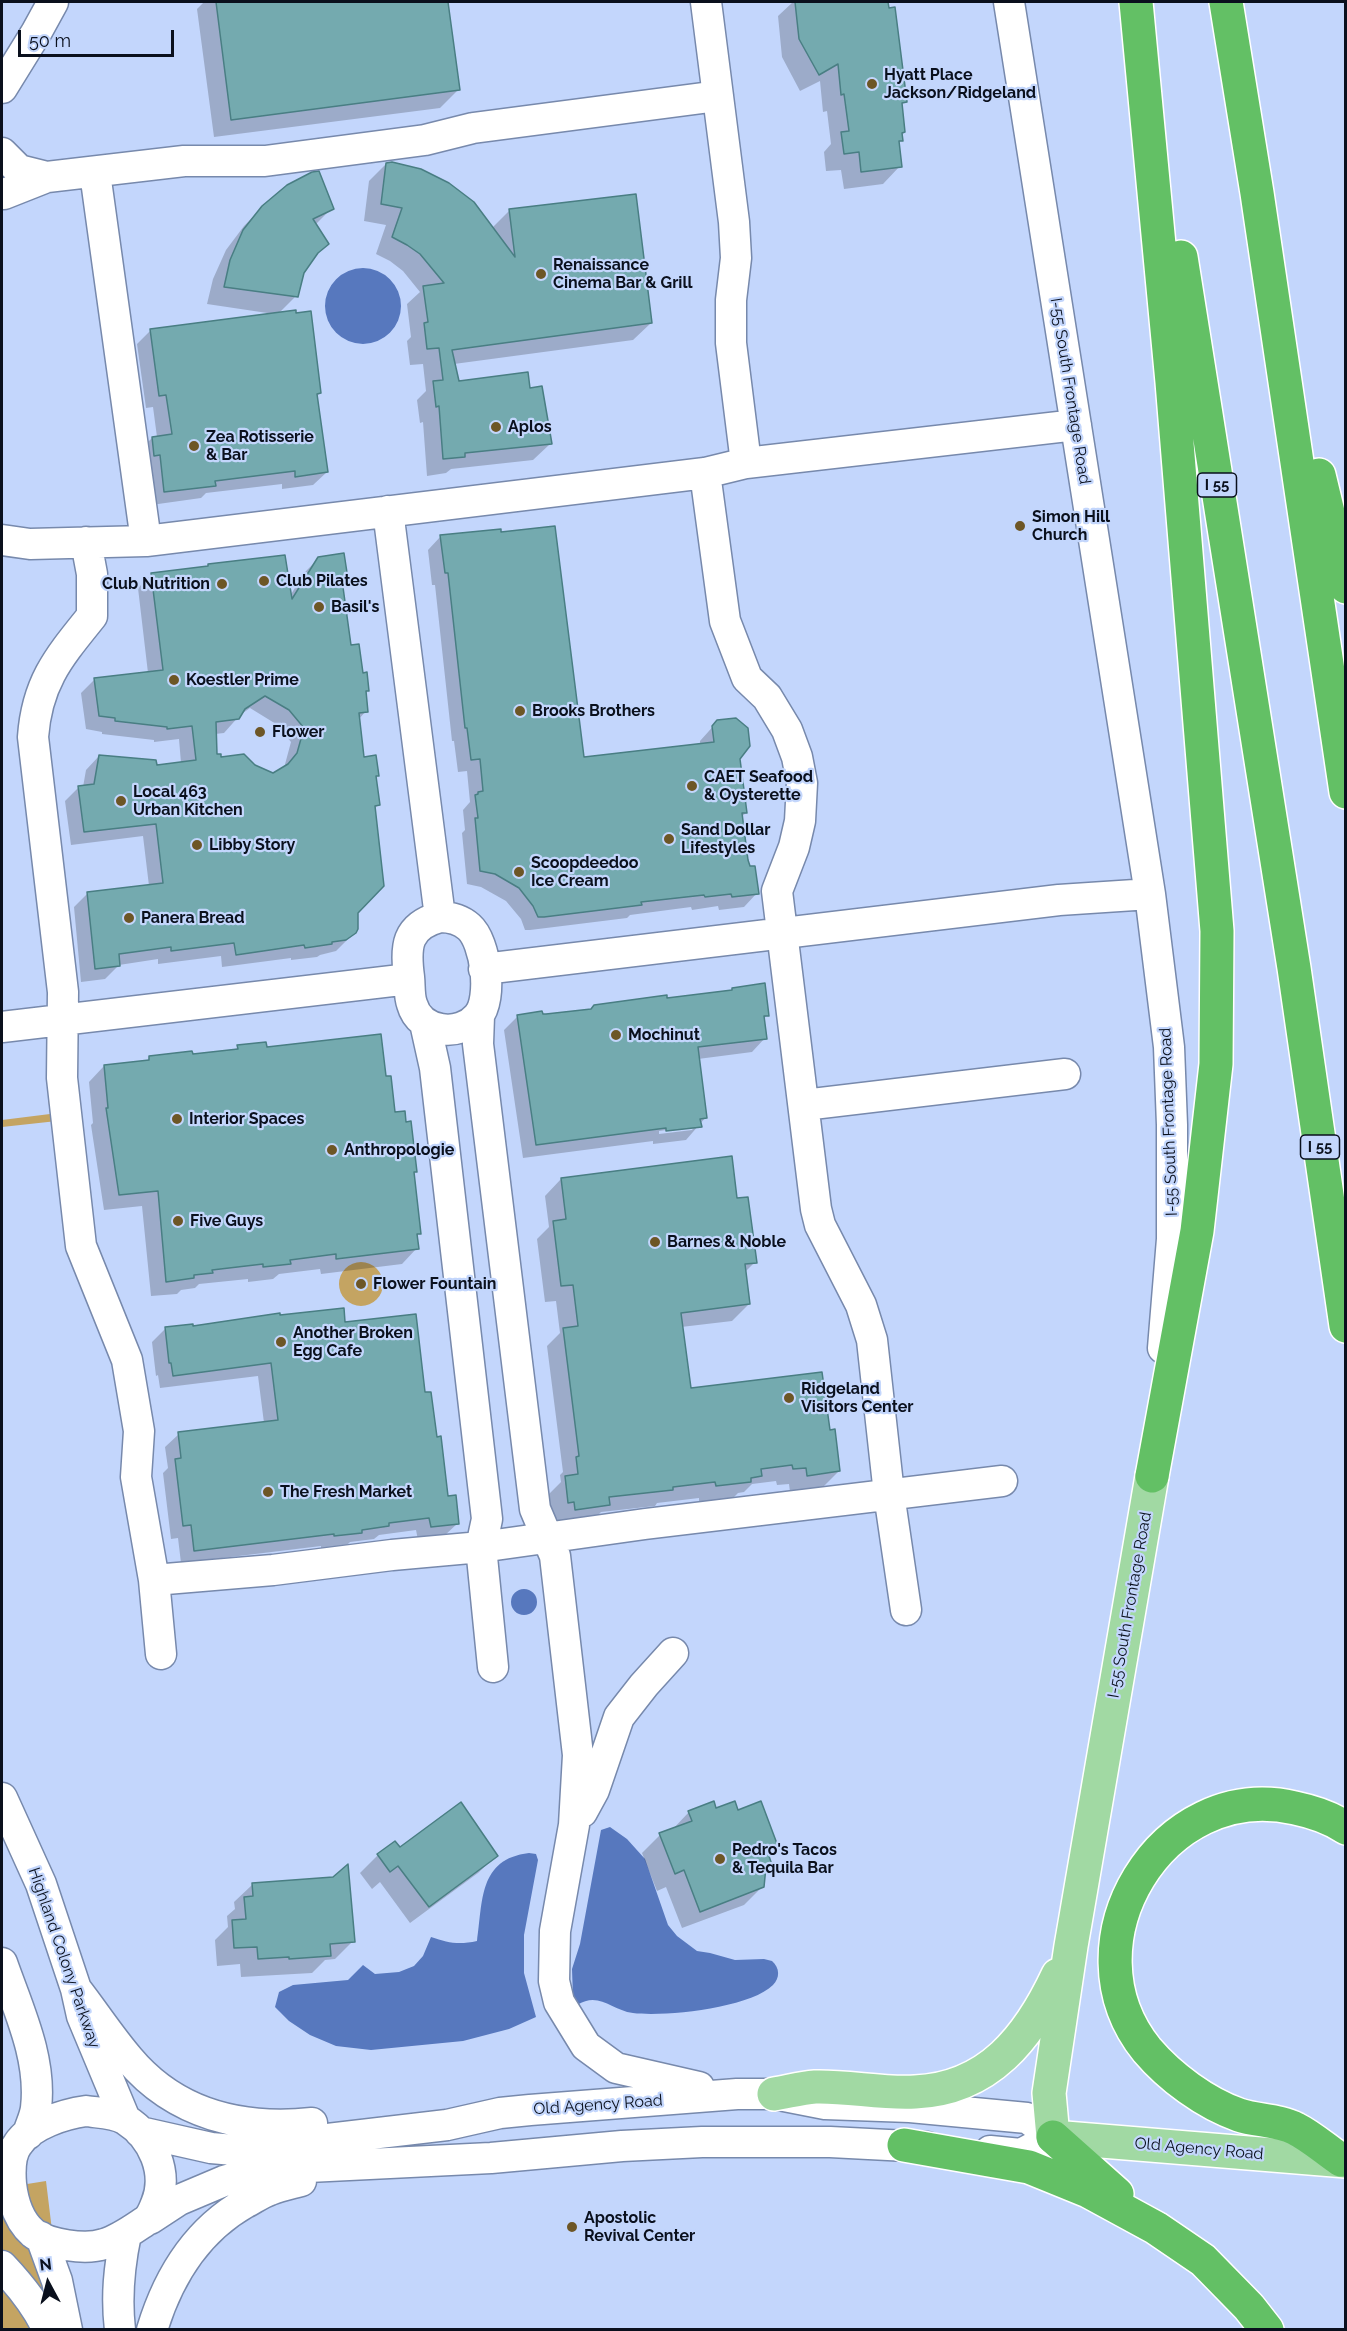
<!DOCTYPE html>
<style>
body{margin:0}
#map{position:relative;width:1347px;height:2331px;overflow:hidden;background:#c3d6fc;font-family:Raleway,sans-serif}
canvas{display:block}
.frame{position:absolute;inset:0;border:3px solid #0a101d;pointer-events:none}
.north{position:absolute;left:18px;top:2253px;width:60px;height:60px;-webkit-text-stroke:4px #c3d6fc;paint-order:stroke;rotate:353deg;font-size:16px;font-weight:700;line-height:24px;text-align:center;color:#0a101d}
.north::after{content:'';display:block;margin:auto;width:21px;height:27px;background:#0a101d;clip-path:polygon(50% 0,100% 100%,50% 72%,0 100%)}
.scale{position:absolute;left:18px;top:30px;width:156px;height:27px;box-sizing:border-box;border:3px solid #0a101d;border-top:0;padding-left:8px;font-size:18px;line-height:21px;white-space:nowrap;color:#0a101d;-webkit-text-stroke:4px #c3d6fc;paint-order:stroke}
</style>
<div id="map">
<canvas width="1347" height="2331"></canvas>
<div class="frame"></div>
<div class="north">N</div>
<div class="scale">50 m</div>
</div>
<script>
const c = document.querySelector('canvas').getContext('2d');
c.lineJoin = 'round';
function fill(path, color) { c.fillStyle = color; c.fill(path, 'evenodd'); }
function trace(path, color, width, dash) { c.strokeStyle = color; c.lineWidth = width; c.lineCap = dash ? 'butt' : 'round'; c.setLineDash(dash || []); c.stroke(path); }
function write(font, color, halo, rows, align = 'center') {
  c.font = font + ' Raleway,sans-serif'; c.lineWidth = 4.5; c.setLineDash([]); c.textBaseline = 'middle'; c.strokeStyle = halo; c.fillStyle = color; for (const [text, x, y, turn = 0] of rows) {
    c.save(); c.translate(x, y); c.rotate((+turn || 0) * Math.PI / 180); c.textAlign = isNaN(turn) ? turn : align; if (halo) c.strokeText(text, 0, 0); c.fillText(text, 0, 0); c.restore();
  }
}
const green = new Path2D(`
 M51 1094 57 1121 2 1127V1120L50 1114 48 1097Z
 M339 1284a22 22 0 1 1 44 0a22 22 0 1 1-44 0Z
 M46 2181 64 2329 2 2330V2188Z`);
const water = new Path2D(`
 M325 306a38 38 0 1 1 76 0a38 38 0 1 1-76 0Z
 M511 1602a13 13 0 1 1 26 0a13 13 0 1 1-26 0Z
 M610 1827 627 1839 645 1859 668 1925 677 1936 697 1951 710 1953 735 1960 764 1959 772 1961C780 1968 780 1978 773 1985 750 2008 665 2017 633 2013 611 2010 599 1991 577 2005L573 1998 572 1969 580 1944 601 1830Z
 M529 1853 536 1854 538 1860 524 1935V1973L536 2017 509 2029 463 2041 371 2050 336 2046 310 2035 289 2021 275 2007 279 1992 293 1985 348 1980 363 1965 375 1974 399 1972 414 1966 423 1956 431 1937C448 1943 459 1945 477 1941 483 1902 478 1859 529 1853Z`);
const shadow = new Path2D(`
 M204 2H447L458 90 440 108 214 137 197 9Z
 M793 2H887L905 101 900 106 904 132 898 144 900 166 883 184 844 189 841 170 826 171 824 152 831 144 827 111 823 112 820 81 800 91 782 57 778 16Z
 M386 164 491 229 510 210 651 323 633 340 454 364 458 382 529 389 550 444 533 460 451 469 446 473 427 476 423 422 420 423 417 400 426 391 423 364 410 365 407 341 411 337 407 304 420 292 403 271 390 261 376 254 386 225 364 221 369 181Z
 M263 207 332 208 315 225 313 257 302 273 296 296 278 314 320 393 316 397 327 472 313 485 282 489V484L206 493 201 498 151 505 139 451 152 438 157 437 153 407 146 408 137 344 151 330 274 314 207 304 213 279 226 250 244 226Z
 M441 536 582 759 700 745V741L717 722 738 758 746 813 741 817 746 860 757 893 744 907 719 910 718 906 692 910 691 907 630 915 627 918 530 930H525L521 919 506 901 481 887 467 884 462 833 465 830 463 810 470 802 467 771 458 772 454 741H452L435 585H432L428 550Z
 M318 559 346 579 341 584 350 647 368 690 364 694 366 711 358 720 363 758 377 775 375 778 378 805 374 809 356 912 350 937 336 951 320 955 317 957 291 960V958L222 967 221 956 158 964V959L119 965 105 979 81 982 74 907 88 893 149 886 143 836 71 845 65 801 79 787H83L86 770 99 756 155 766 181 763 179 739 154 742V740L102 734V732L86 729 81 693 95 679 148 673 138 588 151 575 206 568 209 565 290 596 304 573ZM250 708 276 724 291 742 284 768 274 775 215 756V734L224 733 240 715Z
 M732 989 767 1015 763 1020 765 1038 752 1052 698 1059 706 1117 686 1140 653 1144V1141L523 1158 504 1030 518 1016H546L730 992ZM695 1126 692 1130 659 1134V1131Z
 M238 1047 266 1048 385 1078 394 1114 415 1171 412 1174 419 1233 416 1236 417 1248 402 1264 321 1274 320 1269 279 1274 273 1279 248 1282V1279L199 1284 195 1288 181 1290 177 1294 151 1296 142 1206 104 1210 91 1125 93 1123 89 1082 104 1066 145 1062 149 1058 234 1050Z
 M561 1179 736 1200 755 1262 745 1272 749 1304 732 1321 681 1327 689 1390 828 1431 839 1471 822 1488 790 1492 789 1484 777 1485 776 1481 752 1484 744 1492 738 1493 733 1498 699 1502V1498L657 1503 655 1506 601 1512 591 1522 558 1526 557 1518 552 1519 549 1494 561 1482 560 1475 563 1472 547 1346 560 1333 556 1301 545 1302 537 1239 549 1227 545 1196Z
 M344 1324 424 1394 436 1438 447 1498 458 1523 444 1536 418 1540 416 1530 379 1535 374 1539 350 1542 347 1545 321 1549V1546L181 1563 178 1538 171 1539 163 1473 168 1468 165 1447 179 1434 264 1423 258 1376 160 1388 158 1375 156 1376 152 1342 165 1329Z
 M461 1804 496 1856 478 1873 410 1923 380 1882 372 1889 360 1873 378 1855 399 1850Z
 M716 1810 737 1812 777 1848 768 1858 771 1865 764 1871 762 1887 744 1905 682 1928 666 1887 657 1891 642 1853 660 1835 671 1831 689 1812Z
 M252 1885 353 1941 335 1959 325 1960 312 1973 241 1977 240 1964 217 1966 215 1940 228 1927 227 1916 235 1909 234 1902Z`);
const building = new Path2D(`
 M216 2H448L460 90 231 120Z
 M795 2H888L889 8 895 7 907 102 902 103 905 132 902 133 903 141H899L902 167 861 172 859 152 844 154 841 132 849 131 844 94 841 95 838 64 819 75 799 39Z
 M392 162 421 169 449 183 474 202 515 257 509 209 636 194 652 323 452 350 459 381 528 372 530 388 542 386 552 444 465 453V457L443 459 439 406 436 407 433 381 443 380 439 348 427 349 424 323 428 322 423 286 444 283 420 254 407 245 392 237 402 208 381 204 386 163Z
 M319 171 334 209 313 219 329 244 318 253 304 273 298 297 224 287 230 260 243 230 262 206 287 185 312 172Z
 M296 310V313L311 311 321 393 317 394 328 472 295 477V471L215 481 216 486 164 492 160 455 154 456 152 437 172 434 166 395 159 396 150 329Z
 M555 526 584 757 714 742 712 726 717 720 736 718 748 728 750 746 740 759 747 813H742L748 860 750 866H755L759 894 732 897 731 894 705 897 704 895 641 902 642 905 544 917H538L533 906 519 888 495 874 480 871 475 818H478L475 795 478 794V792L483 791 480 759 471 760 467 728H465L448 573H445L440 535 501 529V532Z
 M344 553 348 579 342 580 351 645 359 644 363 673 367 672 369 691H366L368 712 359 713 364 757 376 755 379 776H376L380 805 375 806 384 886 358 913V929L356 933 346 940 332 942V944L305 948 304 945 236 955 234 943 171 951V947L119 954 120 966 95 969 87 892 163 883 156 824 84 832 78 786 94 784 99 755 156 760 157 765 196 760 192 726 167 729V727L115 721V718L99 716 94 678 163 670 151 573 208 566V564L285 555 292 599 318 557ZM265 696 289 710 304 728 297 753 288 764 273 773 255 765 244 754 221 757V754H217L216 722 239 719 245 709Z
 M765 983 769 1016H764L767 1039 698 1047 707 1118 700 1119 702 1127 666 1131V1128L536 1145 517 1015 542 1011 543 1014H546L591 1009 594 1005 667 995V998L732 990V988Z
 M381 1034 386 1076H391L395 1112 405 1111 406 1122 411 1121 417 1172H414L421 1234H417L419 1249 336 1259V1254L290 1260 291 1264 263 1267V1264L212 1270 213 1273 194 1275V1278L166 1282 158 1191 119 1195 106 1108H108L104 1065 149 1060V1056L192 1051 193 1054 238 1049 237 1045 266 1042 267 1047Z
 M732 1156 737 1198 748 1197 757 1263 745 1264 750 1304 681 1313 691 1388 822 1372 830 1430 835 1429 840 1471 807 1476 806 1468 793 1469 792 1465 761 1469 762 1476 751 1478V1482L716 1486 715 1482 673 1487V1490L609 1497 610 1505 575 1510 574 1502 568 1503 565 1476 578 1474 576 1457 579 1456 563 1328 578 1326 573 1285 561 1286 553 1221 566 1219 561 1178Z
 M344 1308 345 1322 416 1314 425 1392H431L437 1437 441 1436 448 1496 456 1495 459 1524 431 1527 429 1518 389 1523V1526L362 1530V1533L334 1536V1534L194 1551 191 1525 183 1526 175 1459 181 1458 178 1432 278 1420 271 1363 173 1376 171 1363H169L165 1327 193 1324V1326L280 1313V1315Z
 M714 1801 716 1808 735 1801 738 1810 761 1801 779 1849 768 1853 772 1865 766 1867 764 1887 700 1912 684 1870 675 1874 659 1833 692 1821 688 1811Z
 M461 1802 498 1856 429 1907 398 1866 390 1872 377 1854 395 1841 400 1847Z
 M348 1864 355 1942 330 1944 331 1956 289 1959V1957L258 1959 257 1947 234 1948 232 1920 246 1919 244 1897 253 1896 252 1883 333 1877Z`);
const minor = new Path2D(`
 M706 2 734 222 736 258 731 300V343L746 463
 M1009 2 1150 894 1169 1047 1172 1125V1239L1163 1348
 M2 88 36 33 53 2
 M2 153 19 170 47 177
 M95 173 146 541
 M2 193 4 194 47 177 184 161H265L425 140 473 128 718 96
 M705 473 725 621 747 678 767 697 787 730 797 757 802 783 800 821 794 847 777 891 816 1209 820 1225 861 1305 872 1340 889 1494 906 1610
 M388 511 440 917
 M2 540 30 544 146 541 705 473 746 463 1076 425
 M86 542 92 574V616C59 657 37 682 33 737L63 992 62 1078 81 1246 127 1360 139 1431 136 1477 154 1580 161 1654
 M440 917C451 917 460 919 469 927 486 942 493 999 478 1016 460 1038 420 1033 412 1004 409 996 410 986 409 977 405 947 406 926 440 917Z
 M484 969 1059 900 1150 894
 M479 1016 478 1044 535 1509 555 1556 578 1755 574 1825 555 1931 554 1981 559 2002 586 2046 616 2068 699 2087
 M425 1023 435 1068 487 1519 481 1547 493 1667
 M2 1027 409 979
 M804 1105 1065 1074
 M154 1580 273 1570 392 1555 481 1547 645 1524 1002 1481
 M2 1798 41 1884 76 1989 82 2016 125 2119
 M582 1812 594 1790 619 1717 644 1685 673 1653
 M2 1963C18 2009 42 2058 36 2108 35 2117 30 2126 28 2134
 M76 1989C94 2012 110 2037 129 2059 176 2115 243 2130 312 2123
 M86 2111C99 2113 116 2113 126 2120 153 2137 169 2173 156 2204 153 2211 151 2218 144 2222 132 2230 118 2240 104 2244 86 2250 48 2245 33 2233 19 2221 13 2201 11 2184 10 2171 10 2154 18 2144 31 2124 65 2114 86 2111Z
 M140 2132 211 2148 234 2150 447 2125 500 2113 530 2110 737 2094H774L825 2104 910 2107 1027 2118 1053 2137 1021 2154 990 2151
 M150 2219 179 2200 224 2181 245 2175 288 2168 491 2158 622 2146 702 2142H830L927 2147
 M41 2237 57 2281 67 2330
 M2 2266C20 2285 37 2306 48 2330
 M120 2330C116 2296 119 2267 126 2234
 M152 2330C168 2277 196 2231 245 2203 253 2199 261 2193 270 2190 280 2186 290 2184 301 2181`);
const major = new Path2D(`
 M1152 1476 1071 1946 1049 2093 1053 2137 1346 2161
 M774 2094C787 2092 801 2088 815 2087 848 2086 882 2094 915 2092 989 2089 1029 2037 1058 1975`);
const highway = new Path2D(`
 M1136 2 1172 382 1217 931 1216 1064 1197 1231 1152 1476
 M1226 2 1257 193 1346 792
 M1181 257 1294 968 1346 1326
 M1319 475 1346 587
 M1053 2137 1117 2194
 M904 2145 1029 2167 1088 2191 1156 2228 1203 2260 1249 2307 1267 2330
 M1341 2160C1326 2150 1312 2137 1296 2129 1279 2120 1257 2121 1239 2115 1205 2103 1170 2077 1147 2050 1061 1944 1162 1777 1295 1808 1314 1812 1330 1817 1346 1828`);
const markers = [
 [872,84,6,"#6d5626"],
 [541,274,6,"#6d5626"],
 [496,427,6,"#6d5626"],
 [194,446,6,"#6d5626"],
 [1020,526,6,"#6d5626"],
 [264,581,6,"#6d5626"],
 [222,584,6,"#6d5626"],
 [319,607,6,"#6d5626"],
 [174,680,6,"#6d5626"],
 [520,711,6,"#6d5626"],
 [260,732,6,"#6d5626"],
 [692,786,6,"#6d5626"],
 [121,801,6,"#6d5626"],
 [669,839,6,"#6d5626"],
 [197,845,6,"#6d5626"],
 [519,872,6,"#6d5626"],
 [129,918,6,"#6d5626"],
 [616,1035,6,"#6d5626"],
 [177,1119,6,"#6d5626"],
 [332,1150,6,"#6d5626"],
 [178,1221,6,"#6d5626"],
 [655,1242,6,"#6d5626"],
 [361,1284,6,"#6d5626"],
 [281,1342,6,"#6d5626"],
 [789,1398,6,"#6d5626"],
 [268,1492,6,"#6d5626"],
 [720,1859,6,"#6d5626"],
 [572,2227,6,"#6d5626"]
];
const shields = [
 [1217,485,39],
 [1320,1147,39]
];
const shieldNames = [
 ["I 55",1217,485],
 ["I 55",1320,1147]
];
const poiNames = [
 ["Hyatt Place",884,75],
 ["Jackson/Ridgeland",884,93],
 ["Renaissance",553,265],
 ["Cinema Bar & Grill",553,283],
 ["Aplos",508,427],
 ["Zea Rotisserie",206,437],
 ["& Bar",206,455],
 ["Simon Hill",1032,517],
 ["Church",1032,535],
 ["Club Pilates",276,581],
 ["Club Nutrition",210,584,"right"],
 ["Basil's",331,607],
 ["Koestler Prime",186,680],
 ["Brooks Brothers",532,711],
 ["Flower",272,732],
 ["CAET Seafood",704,777],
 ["& Oysterette",704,795],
 ["Local 463",133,792],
 ["Urban Kitchen",133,810],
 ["Sand Dollar",681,830],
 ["Lifestyles",681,848],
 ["Libby Story",209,845],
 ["Scoopdeedoo",531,863],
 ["Ice Cream",531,881],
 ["Panera Bread",141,918],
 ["Mochinut",628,1035],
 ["Interior Spaces",189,1119],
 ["Anthropologie",344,1150],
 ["Five Guys",190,1221],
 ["Barnes & Noble",667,1242],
 ["Flower Fountain",373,1284],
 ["Another Broken",293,1333],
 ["Egg Cafe",293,1351],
 ["Ridgeland",801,1389],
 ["Visitors Center",801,1407],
 ["The Fresh Market",280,1492],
 ["Pedro's Tacos",732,1850],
 ["& Tequila Bar",732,1868],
 ["Apostolic",584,2218],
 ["Revival Center",584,2236]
];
const streetNames = [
 ["I-55 South Frontage Road",1070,391,81],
 ["I-55 South Frontage Road",1169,1122,-92],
 ["I-55 South Frontage Road",1130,1605,-80],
 ["Highland Colony Parkway",64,1958,71],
 ["Old Agency Road",598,2105,-4],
 ["Old Agency Road",1199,2149,5]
];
fill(green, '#c4a462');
fill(water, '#5778be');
fill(shadow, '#0003');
fill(building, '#74aaaf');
trace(building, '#497e83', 1.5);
trace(minor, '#7789ac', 33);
trace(major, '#fff', 36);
trace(highway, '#fff', 36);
trace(minor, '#fff', 30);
trace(major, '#a1d9a3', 33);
trace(highway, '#63c065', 33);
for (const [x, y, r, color] of markers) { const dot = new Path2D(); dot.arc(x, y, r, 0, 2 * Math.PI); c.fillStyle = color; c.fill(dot); trace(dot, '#c3d6fc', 2); }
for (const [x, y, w] of shields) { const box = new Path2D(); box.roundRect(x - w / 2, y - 12, w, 24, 4.5); c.fillStyle = '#c3d6fc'; c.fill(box); trace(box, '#0a101d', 1.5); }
write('bold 15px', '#0a101d', null, shieldNames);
write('bold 16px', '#0a101d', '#c3d6fc', poiNames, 'left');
write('16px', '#0a101d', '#c3d6fc', streetNames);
</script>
